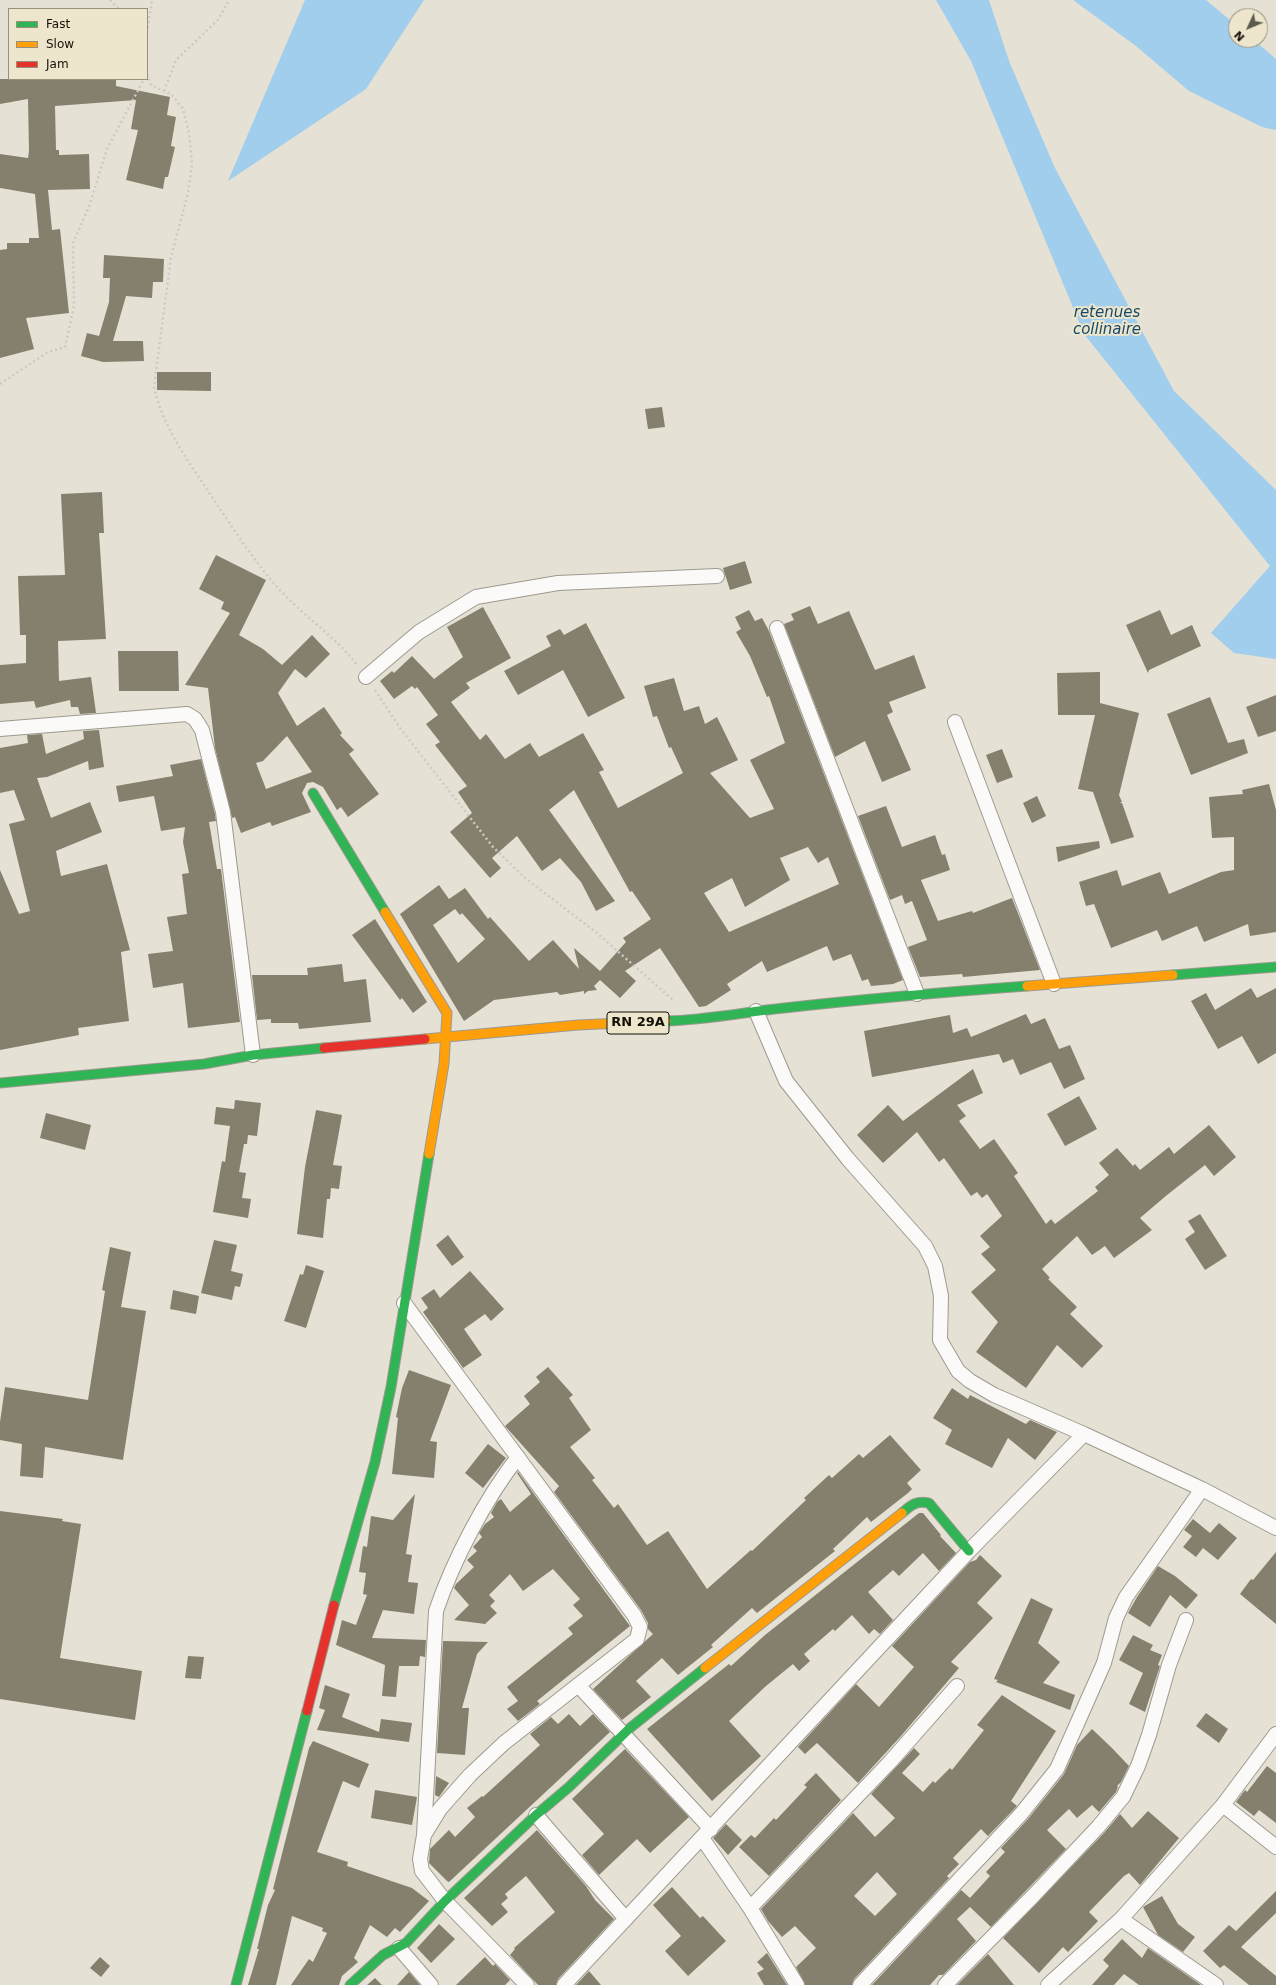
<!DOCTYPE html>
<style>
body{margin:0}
#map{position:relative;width:1276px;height:1985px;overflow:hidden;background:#e5e1d4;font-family:"DejaVu Sans",sans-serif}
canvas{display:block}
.legend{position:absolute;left:8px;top:8px;width:140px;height:72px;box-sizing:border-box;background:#ede5cc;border:1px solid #96907e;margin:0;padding:5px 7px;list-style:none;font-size:12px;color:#131008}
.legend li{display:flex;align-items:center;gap:8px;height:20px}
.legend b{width:20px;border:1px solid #96907e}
.north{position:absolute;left:1228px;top:8px;width:40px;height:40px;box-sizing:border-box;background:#ede5cc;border:1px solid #96907e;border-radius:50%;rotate:226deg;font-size:11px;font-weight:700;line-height:16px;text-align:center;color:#131008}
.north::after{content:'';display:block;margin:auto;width:14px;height:18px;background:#5c594f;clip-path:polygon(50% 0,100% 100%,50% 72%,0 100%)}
</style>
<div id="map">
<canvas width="1276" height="1985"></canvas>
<ul class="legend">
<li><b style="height:5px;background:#30b455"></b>Fast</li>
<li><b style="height:5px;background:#ff9f0a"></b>Slow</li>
<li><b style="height:5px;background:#e5322d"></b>Jam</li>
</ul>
<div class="north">N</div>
</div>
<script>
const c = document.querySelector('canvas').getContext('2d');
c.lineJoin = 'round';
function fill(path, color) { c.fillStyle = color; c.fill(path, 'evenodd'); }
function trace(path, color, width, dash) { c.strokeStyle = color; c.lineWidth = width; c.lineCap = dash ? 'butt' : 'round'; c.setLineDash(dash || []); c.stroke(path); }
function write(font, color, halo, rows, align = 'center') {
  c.font = font + ' "DejaVu Sans",sans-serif'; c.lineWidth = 4; c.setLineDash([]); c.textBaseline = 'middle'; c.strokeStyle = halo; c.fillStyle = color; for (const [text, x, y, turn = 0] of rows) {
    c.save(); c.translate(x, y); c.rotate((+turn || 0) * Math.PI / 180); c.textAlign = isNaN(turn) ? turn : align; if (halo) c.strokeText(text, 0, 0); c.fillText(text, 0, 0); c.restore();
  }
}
const water = new Path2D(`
 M305 0H424L366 89 228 181Z
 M936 0H989L1009 61 1055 168 1174 391 1276 490V659L1234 653 1211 633 1270 566 1084 334 971 61Z
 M1073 0H1206L1236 25V40H1254L1276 59V130L1262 127 1189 91 1136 46Z`);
const building = new Path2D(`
 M0 79H116V86L170 97 167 115 176 117 171 146 175 147 168 177H165L163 189 126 180 138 130 131 129 136 100 55 106 56 150H59V155L89 154 90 189 48 190 52 230 60 229 69 313 26 318 34 349 0 358V250L7 249V243H29V238H39L35 194 0 188V154L28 158 29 151 28 99 0 104Z
 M104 255 164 259 163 282H153L152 298 126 296 113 341H143L144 361 103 362 81 356 87 333 99 336 109 302 110 278H103Z
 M157 372H211V391L157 390Z
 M662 407 665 427 648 429 645 409Z
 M102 492 104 533H99L106 639 58 641 59 681 91 677 96 713 80 714 78 707H71L70 700 36 708 34 701 0 704V665L26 663V635H20L18 576 65 575 61 494Z
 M216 555 266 580 239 635 263 649 282 665 312 635 330 654 306 678 295 669 278 693 297 726 324 707 342 733 340 735 354 750 349 754 379 794 348 817 341 807 337 810 323 787 313 782 307 783 302 793 311 812 272 826 270 822 241 833 235 817 232 818 215 748 208 688 185 685 230 613 221 609 224 602 199 589ZM287 736 312 772 266 789 256 763 263 761Z
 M745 561 752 583 730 590 723 568Z
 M810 606 818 624 849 611 875 670 914 655 926 688 889 702 893 712 887 715 911 770 882 782 865 741 835 757 784 624 794 620 791 614Z
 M483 607 511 658 466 683 470 688 451 702 480 740 486 734 505 759 530 743 539 757 583 733 604 770 599 772 618 808 683 773 671 747 669 748 657 716 653 717 644 686 674 678 684 711 699 706 705 724 717 717 738 760 710 773 750 818 774 809 750 760 785 743 769 696 767 697 750 656 736 632 741 629 735 617 749 610 755 621 762 618 769 631 903 980 893 984 871 986 868 979 862 981 851 954 833 961 827 946 767 972 762 961 727 984 731 990 706 1006 699 1007 660 948 625 971 636 981 620 998 600 980 594 986 597 990 588 991 584 994V991L560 995 557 992 494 1000 464 1021 400 914 439 885 449 899 465 888 488 919 490 917 529 961 553 940 579 969 574 948 600 971 626 942 623 938 651 919 632 891 630 892 574 790 549 810 615 901 596 911 581 882 560 858 542 871 517 836 492 858 501 868 490 878 450 832 472 813 458 792 467 786 435 745 440 742 426 724 438 715 417 687 415 689 412 686 394 699 380 681 392 671 394 673 412 656 434 679 463 657 447 627ZM808 847 818 863 828 857 839 884 729 932 704 893 732 878 745 907 790 880 780 858ZM455 909 460 915 462 913 485 939 458 963 433 925Z
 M1160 610 1171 635 1192 625 1201 646 1149 670 1148 673 1126 625Z
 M586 623 625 698 588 717 563 670 518 695 504 671 551 646 546 636 560 629 564 635Z
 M118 651H178L179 691H119Z
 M1100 672V703L1139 713 1119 795 1122 802 1119 803H1122L1134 837 1111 844 1093 792 1078 789 1095 715H1058L1057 673Z
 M1276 695V731L1258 737 1246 707Z
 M1210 697 1228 743 1244 739 1248 753 1191 775 1167 714Z
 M99 730 104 767 89 770 88 761 47 777 37 778 51 818 90 802 102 832 56 851 61 876 107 864 130 950 121 952 129 1021 78 1028 79 1035 0 1050V870L19 914 30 911 9 824 25 820 14 790 0 793V748L28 743 27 735 42 734 46 754 84 739 83 731Z
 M1002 749 1013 777 997 783 986 755Z
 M201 759 215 814 216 821 209 822 217 869H221L240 1022 188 1028 183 983 153 988 148 954 173 951 167 917 187 914 182 874 189 873 183 842 185 827 161 831 154 796 119 802 116 786 173 776 170 765Z
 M1269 784 1276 810V932L1250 936 1248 924 1204 942 1197 926 1162 941 1157 930 1111 948 1094 904 1086 906 1079 882 1117 870 1122 886 1160 872 1169 894 1221 872 1234 870V837L1212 838 1209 797 1243 794 1242 790Z
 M1037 796 1046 816 1032 823 1023 803Z
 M886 806 902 847 935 835 942 855 945 854 950 870 921 880 938 921 972 911 973 913 1012 898 1040 970 963 977 962 974 920 977 908 947 927 940 912 901 905 904 902 895 890 900 858 816Z
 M1099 841 1100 848 1058 862 1056 847Z
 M375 919 427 1002 413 1013 402 998 400 1000 352 935Z
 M342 964 344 982 366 979 371 1022 299 1029 298 1023H271V1019L257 1020 252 975H308L307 968Z
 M1251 988 1257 998 1276 988V1053L1258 1064 1242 1036 1218 1049 1191 1001 1206 993 1215 1010Z
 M1026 1014 1031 1024 1045 1018 1059 1049 1070 1045 1085 1079 1064 1089 1051 1062 1020 1075 1013 1059 1003 1063 999 1054 872 1077 864 1031 950 1015 953 1033 967 1028 971 1037Z
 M973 1069 983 1093 957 1105 966 1116 959 1121 980 1149 994 1139 1018 1173 1014 1176 1046 1224 1051 1219 1055 1224 1098 1191 1095 1187 1109 1175 1099 1163 1117 1148 1133 1166 1135 1164 1140 1170 1169 1147 1174 1154 1209 1125 1236 1157 1214 1176 1205 1165 1167 1195 1140 1218 1152 1230 1114 1258 1105 1246 1092 1255 1077 1236 1042 1269 1050 1278 1048 1279 1077 1307 1070 1314 1103 1346 1082 1368 1057 1345 1026 1388 976 1352 998 1322 971 1292 996 1270 981 1254 990 1247 980 1236 1002 1216 987 1194 982 1198 977 1192 971 1196 944 1158 939 1162 917 1132 883 1163 857 1135 888 1105 903 1121Z
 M1079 1096 1097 1129 1065 1146 1047 1114Z
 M235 1100 261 1103 257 1136 248 1135 247 1144H244L239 1172 246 1173 242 1198 251 1199 248 1218 213 1212 222 1161 225 1162 230 1126 214 1124 216 1107 234 1109Z
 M316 1110 342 1115 333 1165 342 1166 339 1189 331 1188 330 1199H327L323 1238 297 1234 305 1167Z
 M46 1113 91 1125 85 1150 40 1138Z
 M1200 1214 1227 1256 1205 1270 1185 1239 1195 1232 1188 1221Z
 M448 1235 464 1257 452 1266 436 1245Z
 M214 1240 237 1245 231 1271 243 1274 240 1287 235 1286 232 1300 201 1293Z
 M110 1247 131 1252 121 1307 146 1311 123 1460 45 1447 43 1478 20 1476 22 1444 0 1440V1422L5 1387 88 1400 105 1291 102 1290Z
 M306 1265 324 1271 306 1328 284 1321 300 1274 303 1275Z
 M470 1271 504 1309 491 1321 485 1314 464 1329 482 1355 463 1368 423 1312 428 1308 421 1298 434 1289 440 1298Z
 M173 1290 199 1296 196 1314 170 1309Z
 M548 1367 573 1395 569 1398 591 1430 570 1447 595 1478 592 1480 614 1508 618 1504 647 1545 668 1531 707 1589 751 1550 752 1551 806 1500 804 1498 829 1475 832 1478 859 1454 863 1458 890 1435 921 1470 907 1483 912 1489 908 1493 871 1522 867 1517 833 1549 835 1551 757 1613 752 1608 711 1645 713 1647 678 1675 662 1658 636 1681 651 1697 622 1720 593 1689 653 1634 648 1629V1623L641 1610 554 1492 559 1486 505 1426 530 1404 524 1396 540 1382 536 1377Z
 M409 1370 451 1385 430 1441 437 1442 434 1478 392 1474 398 1418 396 1417 402 1388Z
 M952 1388 968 1399 970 1395 1026 1424 1030 1420 1057 1432 1035 1460 1008 1438 992 1468 945 1444 952 1430 933 1418Z
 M488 1444 506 1458 483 1488 465 1473Z
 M518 1472 630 1626 537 1701 540 1704 518 1721 507 1709 518 1701 507 1687 573 1634 568 1628 583 1616 573 1605 580 1599 553 1569 523 1591 510 1574 489 1595 495 1601 490 1606 497 1613 485 1624 454 1620 469 1605 454 1588 456 1584 474 1567 467 1560 477 1551 473 1547 482 1537 479 1533 485 1524 494 1517 491 1513 497 1502 501 1499 510 1512 531 1494 517 1473Z
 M415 1494 406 1554 412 1555 408 1582 418 1583 414 1614 383 1610 372 1638 426 1640 425 1657 420 1656 419 1666H399L396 1697 382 1696 385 1665 336 1645 342 1620 356 1625 367 1595 363 1594 366 1573 359 1572 363 1546 367 1547 371 1516 393 1520Z
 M0 1511 63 1519 62 1521 81 1524 60 1658 142 1671 135 1720 0 1699Z
 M919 1513H923L941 1535 940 1536 956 1553 939 1571 923 1553 899 1576 893 1570 868 1592 893 1620 880 1634 874 1629 869 1634 852 1615 835 1631 833 1629 804 1654 810 1661 799 1671 793 1664 766 1686 729 1721 761 1756 712 1801 647 1729 729 1664 731 1666 765 1635Z
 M1193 1519 1210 1533 1219 1523 1237 1538 1218 1560 1203 1548 1196 1557 1183 1547 1192 1536 1184 1530Z
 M1276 1552V1624L1240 1594 1251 1579 1253 1580Z
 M980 1555 1002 1576 977 1603 993 1618 951 1662 959 1668 901 1736 858 1783 817 1743 805 1754 798 1747 856 1684 879 1707 914 1667 892 1646 970 1562 976 1560Z
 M1158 1566 1175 1576 1198 1595 1186 1609 1170 1595 1150 1627 1128 1613 1137 1597Z
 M1031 1598 1053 1609 1038 1643 1060 1662 1043 1683 1075 1695 1070 1710 996 1682 998 1680 994 1679Z
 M1133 1635 1153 1645 1150 1650 1162 1655 1158 1665 1160 1666 1145 1712 1129 1704 1143 1673 1119 1660Z
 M443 1641 488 1642 477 1654 462 1708H469L465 1755 437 1753Z
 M188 1656 204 1657 201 1679 185 1678Z
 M325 1685 350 1694 342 1717 379 1732 381 1719 412 1723 409 1742 317 1730 325 1710 319 1708Z
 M1002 1695 1056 1731 1011 1801 1017 1806 988 1836 981 1829 953 1858 959 1864 947 1876 949 1878 854 1979 852 1985H805L796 1967 816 1948 795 1926 782 1937 768 1921 761 1909 853 1813 875 1837 895 1818 871 1794 914 1748 920 1754 902 1773 923 1792 933 1781 935 1783 950 1768 952 1770 984 1730 977 1725ZM877 1872 897 1894 875 1916 854 1896Z
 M1206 1713 1228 1729 1219 1743 1196 1726Z
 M569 1714 580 1726 593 1714 610 1732 449 1882 447 1881 429 1863 430 1849 449 1830 455 1837 475 1817 467 1808 482 1796 483 1797 540 1745 530 1734 551 1717 558 1724Z
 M1092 1729 1112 1748 1129 1766 1121 1782 1117 1786 1118 1787 1116 1792 1099 1812 1092 1805 1077 1818 1069 1809 1047 1830 1066 1849 991 1927 970 1907 957 1919 976 1941 943 1975H939L930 1985H872L961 1890 970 1898 990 1876 986 1872 1005 1852 1001 1848 1028 1819 1064 1774 1077 1745Z
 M313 1741 369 1764 359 1788 343 1781 317 1852 348 1862 347 1866 412 1888 429 1901 400 1932 395 1928 387 1937 370 1925 354 1958 358 1962 342 1976 339 1985H291L309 1959 313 1962 327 1933 322 1931 323 1928 292 1916 276 1985H248L259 1949H257L268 1905 275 1890 273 1889 309 1748Z
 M625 1749 689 1817 650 1853 637 1839 599 1875 582 1855 604 1834 572 1799Z
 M1267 1766 1276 1773V1823L1259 1810 1254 1816 1236 1802 1245 1790 1247 1792Z
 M816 1773 841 1800 769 1876 739 1847 751 1835 755 1838 774 1818 776 1820 807 1787 804 1785Z
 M436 1776 449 1783 439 1797 435 1795Z
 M375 1790 417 1797 412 1825 371 1818Z
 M1148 1811 1179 1838 1140 1885 1129 1873 1124 1876 1089 1912 1098 1921 1068 1952 1063 1947 1039 1973 1003 1938 1104 1833 1120 1814 1132 1828Z
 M726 1824 742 1840 728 1855 713 1838Z
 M537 1830 586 1886 595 1900 614 1919 558 1979 556 1985H538L510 1955 515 1949 514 1948 555 1912 526 1876 505 1894 508 1898 501 1904 508 1912 492 1926 464 1898Z
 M672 1887 700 1918 703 1916 726 1941 688 1976 665 1951 681 1936 653 1905Z
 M1276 1891V1913L1241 1947 1276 1976V1985H1249L1224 1965 1220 1968 1203 1951 1229 1925 1236 1931Z
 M1162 1896 1178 1924 1195 1937 1183 1952 1158 1935 1143 1907Z
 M439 1924 455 1939 431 1963 417 1948Z
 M1122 1939 1142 1958 1148 1948 1201 1985H1139L1124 1974 1114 1985H1092L1109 1966 1103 1960Z
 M767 1953 787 1985H764L757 1973 764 1969 757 1962Z
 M988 1954 1014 1985H957Z
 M100 1957 110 1966 101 1977 90 1968Z
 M485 1957 493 1966 495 1964 510 1980 505 1985H456Z
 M589 1971 601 1985H576Z
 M409 1972 420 1985H397Z
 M375 1978 382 1985H367Z`);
const path = new Path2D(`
 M110 0 119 9
 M147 33 152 0
 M147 74 151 85 172 95 183 109 189 133 192 163 188 193 171 257 154 387C163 428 189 462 212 497 233 528 253 560 278 588 302 615 336 637 357 665
 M164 91 176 60 218 20 229 0
 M0 384 48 352 65 347 74 306 73 243 89 207 107 149 144 79
 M375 690 400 728 493 847 525 878 597 933 674 1001`);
const street = new Path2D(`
 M777 628 917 994
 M366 677 419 632 476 597 558 583 717 576
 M955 722 1054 984
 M0 729 187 714 195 719 202 730 223 812 253 1055
 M756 1011 786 1081 848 1159 925 1246 935 1266 941 1296 940 1340 958 1371 970 1381 994 1395 1084 1434 1202 1489 1276 1528
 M404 1303 634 1615 640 1627 637 1639 504 1743 470 1775 440 1809 424 1835
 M518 1457C485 1499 453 1561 436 1611L424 1835 420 1859 422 1871 445 1901 527 1985
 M578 1685 711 1829
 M1223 1805 1276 1847
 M536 1815 626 1919
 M702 1838 750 1908 797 1985
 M750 1908 890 1762 957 1686
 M1121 1919 1216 1985
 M399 1948 431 1985
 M564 1985 969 1551 1084 1434
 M860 1985 1021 1814 1057 1769 1104 1663 1116 1618 1126 1597 1202 1489
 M945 1985 1034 1895 1098 1827 1123 1797 1138 1766 1149 1735 1169 1665 1186 1620
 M1048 1985 1121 1919 1223 1805 1276 1734`);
const fast = new Path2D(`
 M313 793 385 912
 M1173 975 1276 967
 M666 1021C706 1020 745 1012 784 1008 865 999 946 992 1027 986
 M0 1083 204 1064 253 1055 324 1048
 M902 1513C911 1505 917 1500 929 1503L969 1551
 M334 1605 375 1462 391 1387 429 1154
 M236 1985 307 1711
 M350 1985 383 1955 406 1943 445 1901 536 1815 569 1787 630 1728 705 1668`);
const slow = new Path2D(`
 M385 912 447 1013 444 1064 429 1154
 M1027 986 1173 975
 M425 1039 578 1025 666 1021
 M705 1668 902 1513`);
const jam = new Path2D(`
 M324 1048 425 1039
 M307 1711 334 1605`);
const shields = [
 [638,1023,62]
];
const shieldNames = [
 ["RN 29A",638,1023]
];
const waterNames = [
 ["retenues",1107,313],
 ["collinaire",1107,330]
];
fill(water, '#a0ceec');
fill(building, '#85806e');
trace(street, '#9d9a8f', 16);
trace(fast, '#9d9a8f', 11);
trace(slow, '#9d9a8f', 11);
trace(jam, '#9d9a8f', 11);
trace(path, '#cbcac6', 2.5, [2, 3]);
trace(street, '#fbfaf9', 14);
trace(fast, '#30b455', 9);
trace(slow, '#ff9f0a', 9);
trace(jam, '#e5322d', 9);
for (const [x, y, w] of shields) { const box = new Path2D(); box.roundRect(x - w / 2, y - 11, w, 22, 3); c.fillStyle = '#ede5cc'; c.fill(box); trace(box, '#131008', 1); }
write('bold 13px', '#131008', null, shieldNames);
write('italic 15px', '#164a6a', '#ede5cc', waterNames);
</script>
